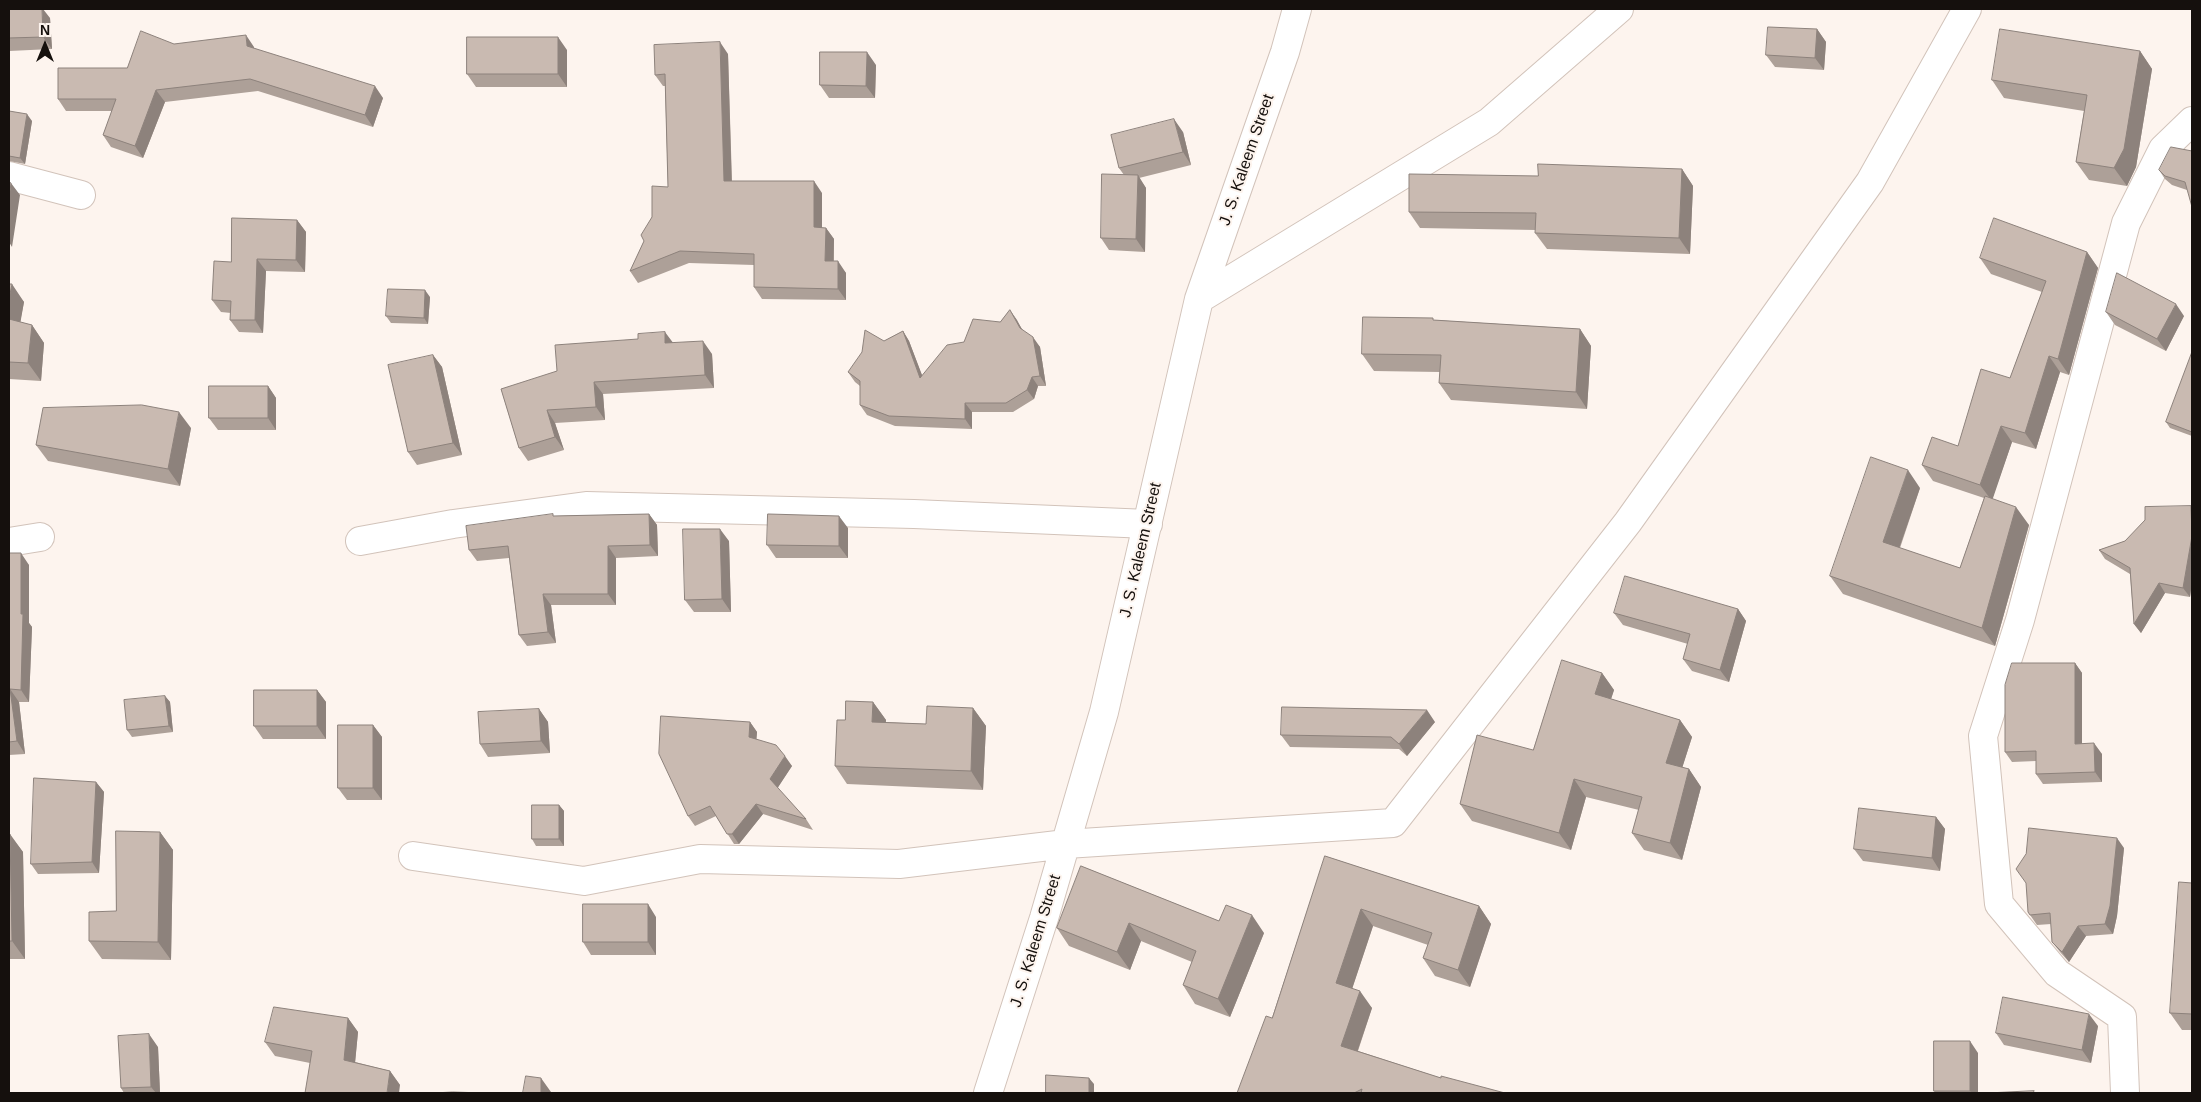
<!DOCTYPE html>
<style>
body{margin:0}
#map{position:relative;width:2201px;height:1102px;overflow:hidden;background:#fdf4ee;font-family:Helvetica,sans-serif}
canvas{display:block}
.frame{position:absolute;inset:0;border:10px solid #15100d;pointer-events:none}
.north{position:absolute;left:20px;top:20px;width:50px;height:50px;-webkit-text-stroke:4px #fdf4ee;paint-order:stroke;rotate:0deg;font-size:14px;font-weight:700;line-height:20px;text-align:center;color:#15100d}
.north::after{content:'';display:block;margin:auto;width:18px;height:22px;background:#15100d;clip-path:polygon(50% 0,100% 100%,50% 72%,0 100%)}
</style>
<div id="map">
<canvas width="2201" height="1102"></canvas>
<div class="frame"></div>
<div class="north">N</div>
</div>
<script>
const c = document.querySelector('canvas').getContext('2d');
c.lineJoin = 'round';
function trace(path, color, width, dash) { c.strokeStyle = color; c.lineWidth = width; c.lineCap = dash ? 'butt' : 'round'; c.setLineDash(dash || []); c.stroke(path); }
function fill(path, color) { c.fillStyle = color; c.fill(path, 'evenodd'); }
function write(font, color, halo, rows, align = 'center') {
  c.font = font + ' Helvetica,sans-serif'; c.lineWidth = 4; c.setLineDash([]); c.textBaseline = 'middle'; c.strokeStyle = halo; c.fillStyle = color; for (const [text, x, y, turn = 0] of rows) {
    c.save(); c.translate(x, y); c.rotate((+turn || 0) * Math.PI / 180); c.textAlign = isNaN(turn) ? turn : align; if (halo) c.strokeText(text, 0, 0); c.fillText(text, 0, 0); c.restore();
  }
}
const minor = new Path2D(`
 M9 176 81 195
 M1199 299 1489 122 1619 9
 M360 541 453 524 586 506 914 514 1148 524
 M9 542 40 537
 M413 856 584 881 700 859 899 864 1066 844 1393 823 1628 522 1870 182 1967 9
 M988 1093 1044 918 1104 712 1199 299 1285 52 1297 9
 M2125 1093 2122 1017 2057 973 1999 904 1983 736 2020 620 2126 223 2163 149 2192 121`);
const wall = new Path2D(`
 M9 9 50 18 52 49 9 51Z
 M1817 29 1826 42 1824 70 1775 67 1766 55Z
 M174 44 254 47V48L383 98 373 127 258 91 165 102 143 158 111 147 103 135 112 111H66L58 99 127 68Z
 M567 50V87H476L467 74Z
 M2140 51 2152 69 2136 167 2127 186 2089 180 2076 162 2084 111 2004 98 1992 80Z
 M728 54 732 181 822 193V228H826L834 239V261L846 273V300L762 299 754 287V265L689 263 638 283 630 271 644 241 652 217 668 187 665 86H663L655 75Z
 M876 65 875 98H829L820 85Z
 M9 111 32 121 25 164 9 161Z
 M1183 132 1191 165 1139 178 1146 188 1145 252 1109 250 1101 238 1124 175 1119 168Z
 M2192 152 2187 190 2172 185 2165 179 2159 170Z
 M1682 169 1693 186 1690 254 1547 249 1535 233 1536 230 1420 228 1409 212 1538 176Z
 M297 220 306 232 305 272 266 271 263 333 239 332 230 320 231 313 221 312 212 300 231 262Z
 M2087 252 2098 268 2069 375 2060 372 2036 449 2012 442 1992 499 2029 525 1995 646 1843 594 1830 576 1920 488 1900 548 1960 568 1984 498 1933 481 1922 465 1958 446 2010 378 2042 292 1991 274 1980 258Z
 M9 284 24 302 20 322 32 325 44 343 41 381 9 379Z
 M430 297 428 324 391 323 386 316Z
 M1010 310 1022 329 1040 347 1046 386H1038L1034 399 1013 412H972V429L895 426 867 415 860 405V386L855 382 848 372 884 341 903 331 909 341 922 376 964 342 1000 322Z
 M2106 312 2184 316 2166 351 2115 325Z
 M1435 320 1580 329 1591 346 1587 409 1451 400 1439 383 1440 372 1374 371 1362 354Z
 M673 343 712 354 714 388 603 394 605 420 555 423 564 450 528 461 519 448 501 389Z
 M2192 352V436L2170 428 2166 422Z
 M433 355 442 367 462 455 417 465 408 452Z
 M268 386 276 398V430H218L209 418Z
 M191 428 180 486 48 461 36 445Z
 M2192 507V582L2190 597 2165 593 2141 633 2134 624 2130 574 2105 559 2099 550 2125 541Z
 M649 514 657 525 658 556 616 558V605H551L556 643 527 646 519 635 509 558 477 561 469 550 555 516Z
 M848 528V558H776L767 545Z
 M729 541 731 612H694L685 600Z
 M9 553 29 565V623L32 627 29 702H19L25 754 9 755Z
 M1738 609 1746 621 1729 682 1692 671 1683 659 1688 644 1623 625 1614 613Z
 M2075 663 2082 673V744L2102 754V782L2043 784 2036 774V761L2012 762 2005 752Z
 M1602 673 1614 690 1611 699 1680 720 1692 737 1682 768 1689 769 1701 787 1682 860 1644 850 1632 833 1639 810 1586 797 1571 850 1472 821 1460 804 1533 750Z
 M317 690 326 702V739H263L254 726Z
 M165 696 170 702 173 732 132 737 127 730Z
 M873 702 886 720 885 722 926 724 973 708 986 726 983 790 847 784 835 766 845 720Z
 M539 709 548 722 550 753 488 757 480 744Z
 M750 722 757 732 756 739 792 766 777 788 806 819 813 830 763 814 739 844H734L716 816 695 826 688 816Z
 M1435 722 1407 756 1399 749 1290 747 1281 735Z
 M373 725 382 737V800H347L338 788Z
 M96 782 104 792 99 873 38 874 31 864Z
 M559 805 564 811V846H536L532 839Z
 M1936 817 1945 829 1940 871 1863 861 1854 849Z
 M160 832 173 850 171 960 102 959 89 941 116 911Z
 M9 834 23 852 25 959H9Z
 M2124 848 2117 916 2113 934 2086 936 2069 962 2060 952 2052 942 2051 924 2037 925 2028 912Z
 M1325 856 1479 906 1491 924 1470 987 1435 976 1423 958 1428 945 1373 926 1352 989 1372 1008 1358 1051 1441 1078 1505 1093H1237L1272 1018Z
 M1081 866 1219 921 1264 933 1230 1017 1195 1004 1183 985 1192 962 1141 941 1130 970 1069 946 1057 928Z
 M2192 883V1030H2182L2170 1013Z
 M656 917V955H591L583 942Z
 M348 1018 358 1032 355 1062 390 1071 400 1085 310 1063 275 1056 265 1042Z
 M2098 1026 2091 1063 2004 1045 1996 1033Z
 M158 1047 160 1093H124L121 1088Z
 M1978 1053V1093H1935L1934 1091Z`);
const shadedWall = new Path2D(`
 M42 9H43L50 18 52 49 43 37Z
 M1817 29 1826 42 1824 70 1815 58Z
 M246 35 254 47 255 58 247 46Z
 M558 37 567 50V87L558 74Z
 M720 42 728 54 732 193 724 181Z
 M2140 51 2152 69 2136 167 2127 186 2114 168Z
 M867 52 876 65 875 98 866 86Z
 M375 86 383 98 373 127 365 115Z
 M156 90 165 102 143 158 135 146Z
 M27 114 32 121 25 164 20 158Z
 M1174 119 1183 132 1191 165 1183 152Z
 M1682 169 1693 186 1690 254 1679 238Z
 M1138 175 1146 188 1145 252 1136 239Z
 M814 181 822 193V239L814 227Z
 M11 183 20 195 12 247 9 242V199Z
 M297 220 306 232 305 272 296 260Z
 M826 228 834 239 833 273 825 261Z
 M2087 252 2098 268 2069 375 2058 359Z
 M257 259 266 271 263 333 255 320Z
 M838 261 846 273V300L838 289Z
 M12 284 24 302 18 336 9 323V299Z
 M425 290 430 297 428 324 424 318Z
 M2176 304 2184 316 2166 351 2157 339Z
 M1010 310 1017 320 1026 337 1020 328Z
 M32 325 44 343 41 381 28 363Z
 M1580 329 1591 346 1587 409 1576 392Z
 M903 331 909 341 927 388 920 378Z
 M665 332 674 344 665 343Z
 M1033 337 1040 347 1046 386 1040 376Z
 M703 341 712 354 714 388 705 375Z
 M433 355 442 367 462 455 453 443Z
 M2049 356 2060 372 2036 449 2025 433Z
 M1032 377 1038 386 1034 399 1027 390Z
 M594 382 603 394 605 420 596 407Z
 M268 386 276 398V430L268 418Z
 M965 403 972 412V429L965 419Z
 M547 410 555 423 564 450 555 437Z
 M179 412 191 428 180 486 168 469Z
 M2001 426 2012 442 1992 501 1980 485Z
 M1908 470 1920 488 1895 560 1883 542Z
 M2016 507 2029 525 1995 646 1982 628Z
 M649 514 657 525 658 556 650 545Z
 M839 516 848 528V558L839 546Z
 M720 529 729 541 731 612 722 599Z
 M2192 536V582L2190 597 2183 588Z
 M608 546 616 558V605L608 594Z
 M21 553 29 565V623L32 627 29 702 21 690Z
 M2159 583 2165 593 2141 633 2134 624Z
 M543 594 551 605 556 643 548 632Z
 M1738 609 1746 621 1729 682 1720 670Z
 M2075 663 2082 673V754L2075 744Z
 M1602 673 1614 690 1607 711 1595 694Z
 M10 689 19 702 25 754 17 741Z
 M317 690 326 702V739L317 726Z
 M165 696 170 702 173 732 169 726Z
 M873 702 886 720 885 740 872 722Z
 M973 708 986 726 983 790 971 771Z
 M539 709 548 722 550 753 541 741Z
 M1427 710 1435 722 1407 756 1399 744Z
 M1680 720 1692 737 1678 781 1666 763Z
 M750 722 757 732 756 747 749 737Z
 M373 725 382 737V800L373 788Z
 M2094 743 2102 754V782L2095 772Z
 M785 756 792 766 777 789 770 779Z
 M1689 769 1701 787 1682 860 1670 843Z
 M1574 779 1586 797 1571 850 1559 833Z
 M96 782 104 792 99 873 92 862Z
 M756 804 763 814 739 844 732 834Z
 M559 805 564 811V846L559 839Z
 M1936 817 1945 829 1940 871 1932 858Z
 M160 832 173 850 171 960 158 942Z
 M10 834 23 852 25 959 12 941Z
 M2117 838 2124 848 2117 916 2113 934 2105 924Z
 M648 904 656 917V955L648 942Z
 M1479 906 1491 924 1470 987 1458 970Z
 M1361 909 1373 926 1348 1001 1336 983Z
 M1252 915 1264 933 1230 1017 1218 999Z
 M1129 923 1141 941 1130 970 1117 952Z
 M2078 926 2086 936 2069 962 2062 952Z
 M1360 991 1372 1008 1353 1064 1341 1046Z
 M2089 1014 2098 1026 2091 1063 2082 1050Z
 M348 1018 358 1032 354 1074 344 1060Z
 M149 1034 158 1047 160 1093H156L151 1087Z
 M1970 1041 1978 1053V1093H1971L1970 1091Z
 M390 1071 400 1085 399 1093H387Z
 M541 1078 551 1092V1093H541Z
 M1089 1078 1094 1084V1093H1089Z`);
const building = new Path2D(`
 M9 9H42L43 37 9 38Z
 M1768 27 1817 29 1815 58 1766 55Z
 M2000 29 2140 51 2124 149 2114 168 2076 162 2087 95 1992 80Z
 M141 31 174 44 246 35 247 46 375 86 365 115 250 79 156 90 135 146 103 135 116 99H58V68H127Z
 M467 37H558V74H467Z
 M720 42 724 181H814V227L826 228 825 261H838V289L754 287V254L680 251 630 271 644 241 641 235 652 217V186L668 187 665 74 655 75 654 45Z
 M820 52H867L866 86 820 85Z
 M9 111 27 114 20 158 9 156Z
 M1174 119 1183 152 1119 168 1111 135Z
 M2171 147 2192 151V207L2185 182 2165 176 2159 170Z
 M1538 164 1682 169 1679 238 1535 233 1536 213 1409 212V174L1538 176Z
 M1102 174 1138 175 1136 239 1101 238Z
 M9 182 11 183 9 199Z
 M232 218 297 220 296 260 257 259 255 320H230L231 301 212 300 214 261 231 262Z
 M1994 218 2087 252 2058 359 2049 356 2025 433 2001 426 1980 485 1922 465 1932 437 1958 446 1981 369 2010 378 2046 281 1980 258Z
 M2117 273 2176 304 2157 339 2106 312Z
 M9 284H12L9 299Z
 M388 289 425 290 424 318 386 316Z
 M1010 310 1020 328 1033 337 1040 376 1032 377 1027 390 1006 403H965V419L889 416 860 405V381L848 372 862 352 865 330 884 341 903 331 920 378 947 345 964 342 973 319 1000 322Z
 M1363 317 1433 318V320L1580 329 1576 392 1439 383 1441 355 1362 354Z
 M9 319 32 325 28 363 9 362Z
 M665 332V343L703 341 705 375 594 382 596 407 547 410 555 437 519 448 501 389 557 371 555 345 638 339V334Z
 M2192 352V432L2166 422Z
 M433 355 453 443 408 452 388 365Z
 M209 386H268V418H209Z
 M142 405 179 412 168 469 36 445 43 408Z
 M1871 457 1908 470 1883 542 1960 568 1985 496 2016 507 1982 628 1830 576Z
 M2191 506 2192 536 2183 588 2159 583 2134 624 2130 568 2099 550 2125 541 2145 520V507Z
 M553 514V516L649 514 650 545 608 546V594H543L548 632 519 635 508 546 469 550 466 526Z
 M768 514 839 516V546L767 545Z
 M683 529H720L722 599 685 600Z
 M9 553H21V614H23L21 690 10 689 17 741 9 742Z
 M1625 576 1738 609 1720 670 1683 659 1690 634 1614 613Z
 M1562 660 1602 673 1595 694 1680 720 1666 763 1689 769 1670 843 1632 833 1642 797 1574 779 1559 833 1460 804 1477 735 1533 750Z
 M2012 663H2075V744L2094 743 2095 772 2036 774V751L2005 752V685Z
 M254 690H317V726H254Z
 M165 696 169 726 127 730 124 700Z
 M846 701 873 702 872 722 926 724 927 706 973 708 971 771 835 766 837 720H845Z
 M1282 707 1427 710 1399 744 1391 737 1281 735Z
 M539 709 541 741 480 744 478 712Z
 M661 716 750 722 749 737 776 745 785 756 770 779 806 819 756 804 732 834H727L710 806 688 816 659 754Z
 M338 725H373V788H338Z
 M34 778 96 782 92 862 31 864Z
 M532 805H559V839H532Z
 M1859 808 1936 817 1932 858 1854 849Z
 M2029 828 2117 838 2110 906 2105 924 2078 926 2062 952 2052 942 2050 913 2030 915 2028 912 2026 883 2016 869 2026 854Z
 M116 831 160 832 158 942 89 941V912L116 911Z
 M9 834H10L12 941H9Z
 M1325 856 1479 906 1458 970 1423 958 1432 933 1361 909 1336 983 1360 991 1341 1046 1441 1078V1076L1505 1093H1361L1362 1089 1354 1093H1237L1266 1016 1272 1018Z
 M1081 866 1219 921 1226 905 1252 915 1218 999 1183 985 1196 951 1129 923 1117 952 1057 928Z
 M2179 882 2192 883V1014L2170 1013Z
 M583 904H648V942H583Z
 M2003 997 2089 1014 2082 1050 1996 1033Z
 M274 1007 348 1018 344 1060 390 1071 387 1093H305L312 1051 265 1042Z
 M149 1034 151 1087 121 1088 118 1036Z
 M1934 1041H1970V1091H1934Z
 M1046 1075 1089 1078V1093H1046Z
 M526 1076 541 1078V1093H523Z
 M2034 1091 2033 1093H1988Z
 M453 1092 484 1093H434Z`);
const streetNames = [
 ["J. S. Kaleem Street",1247,160,-71],
 ["J. S. Kaleem Street",1141,550,-77],
 ["J. S. Kaleem Street",1036,941,-73]
];
trace(minor, '#d2c3ba', 30);
trace(minor, '#fff', 28);
fill(wall, '#ada098');
fill(shadedWall, '#8d827c');
fill(building, '#c9bab1');
trace(building, '#8d827c', 1);
write('16px', '#15100d', '#fdf4ee', streetNames);
</script>
